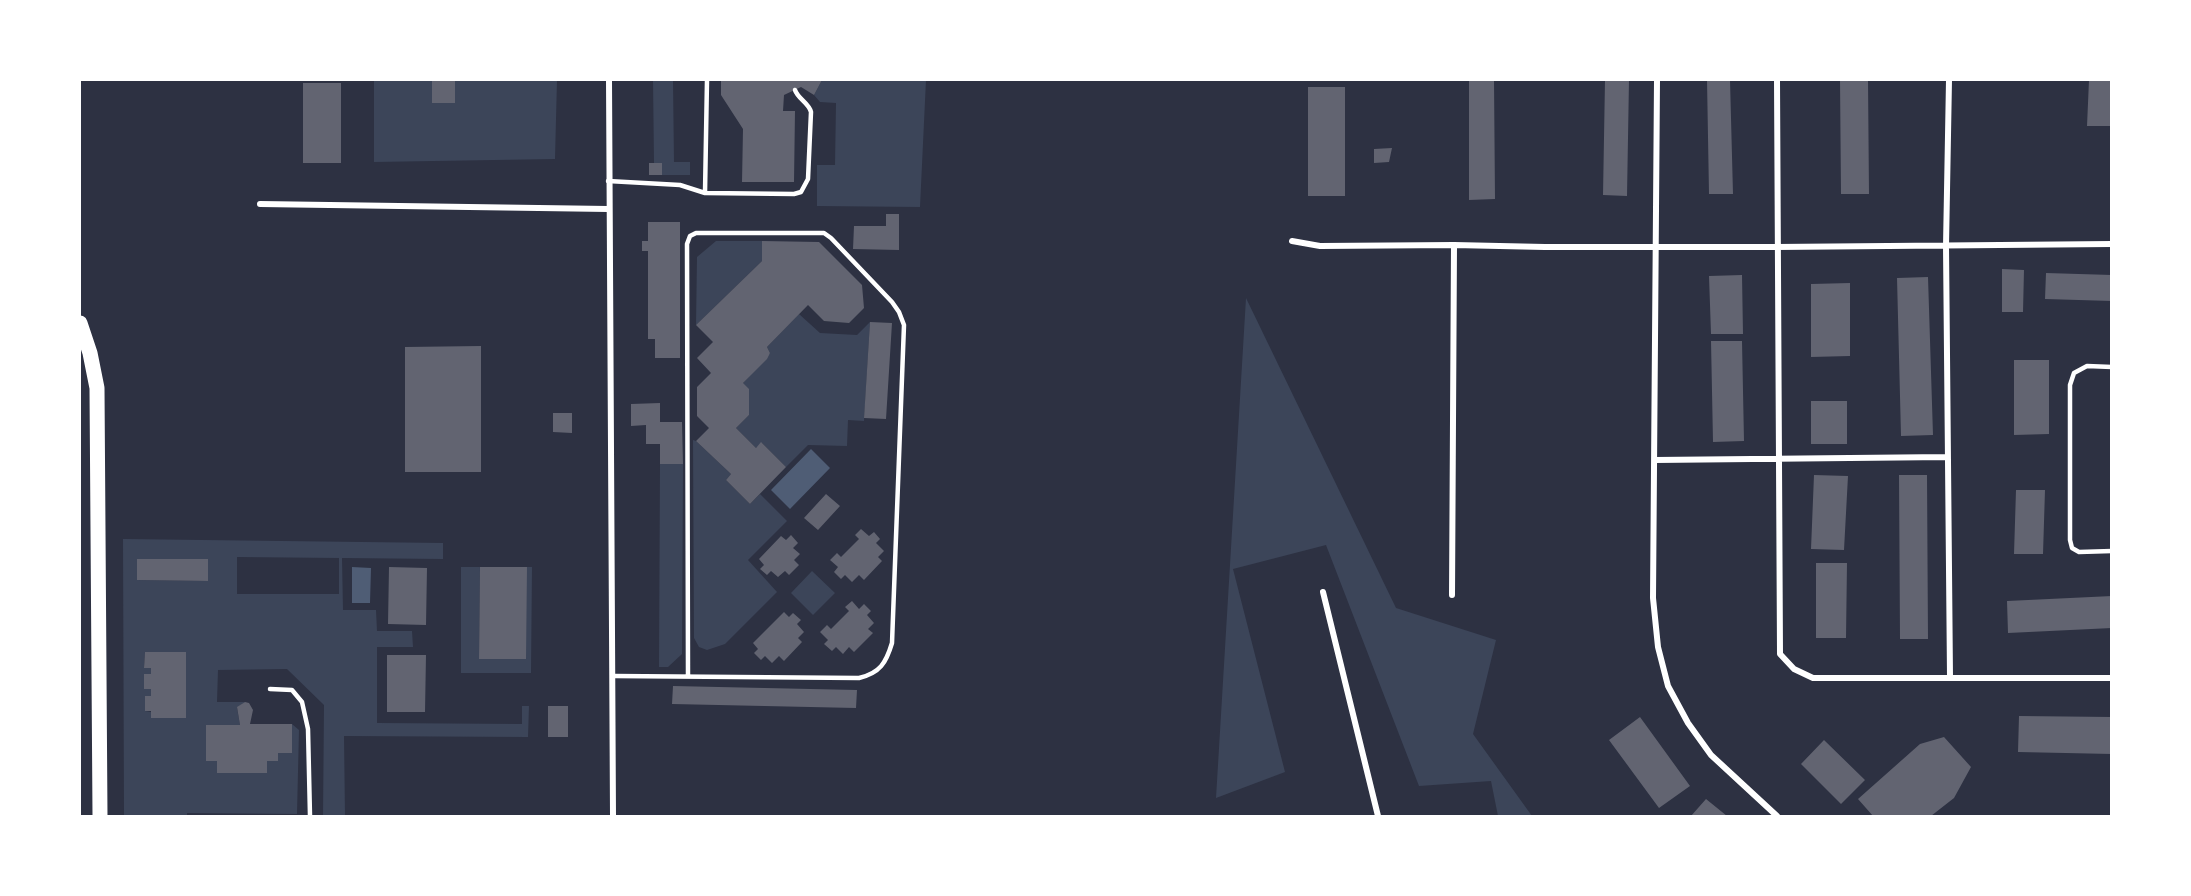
<!DOCTYPE html>
<style>
body{margin:0}
#map{position:relative;width:2191px;height:896px;overflow:hidden;background:#2d3142;font-family:Arial,sans-serif}
canvas{display:block}
.frame{position:absolute;inset:0;border:81px solid #fff;pointer-events:none}
</style>
<div id="map">
<canvas width="2191" height="896"></canvas>
<div class="frame"></div>
</div>
<script>
const c = document.querySelector('canvas').getContext('2d');
c.lineJoin = 'round';
function fill(path, color) { c.fillStyle = color; c.fill(path, 'evenodd'); }
function trace(path, color, width, dash) { c.strokeStyle = color; c.lineWidth = width; c.lineCap = dash ? 'butt' : 'round'; c.setLineDash(dash || []); c.stroke(path); }
const green = new Path2D(`
 M374 80H438H432V103H455V80H557L555 159 374 162Z
 M653 80H673L674 162H690V175H662V163H654Z
 M822 80H926L920 207 817 206V165H835L836 103 820 102 814 95Z
 M716 241H762V261L696 325 697 257Z
 M1246 298 1396 608 1496 640 1473 734 1532 816H1498L1491 781 1419 786 1326 545 1233 569 1285 772 1216 798Z
 M799 314 820 333 857 335 870 322 864 421 848 420 847 446 808 445 786 467 762 443 756 448 736 428 749 415 743 383 770 353 767 347Z
 M693 440 696 441 731 474 726 480 750 504 760 494 787 521 748 560 777 592 725 644 707 650 699 647 694 638Z
 M660 464H683L682 654 668 667H659Z
 M123 539 443 543V559L342 558 343 610H376L377 631H412L413 647H377V723L522 724V706H529L528 737 344 736 345 816H323L324 705 287 669 218 670 217 702H245L237 708 240 725H206V761H217L218 773H267V761L278 753H292V724L299 730 297 814 187 813V816H124ZM237 557 339 558V594H237ZM137 559H208V581L137 580ZM145 652H186V718L145 711V697L151 696V668L144 667Z
 M461 567H480L479 658 527 567H532L531 673H461Z
 M812 571 835 593 813 615 791 593Z`);
const water = new Path2D(`
 M811 449 830 468 790 509 771 490Z
 M352 567 371 568 370 603H352Z`);
const building = new Path2D(`
 M432 80H455V103H432Z
 M721 80H822L814 95 801 87 784 95 783 111H795L794 182H742L743 129 721 95Z
 M1469 80H1494L1495 199 1469 200Z
 M1605 80H1629L1627 196 1603 195Z
 M1707 80H1730L1733 194H1709Z
 M1840 80H1868L1869 194H1841Z
 M2089 80H2112V126H2087Z
 M303 83H341V163H303Z
 M1308 87H1345V196H1308Z
 M1392 148 1389 162 1374 163V149Z
 M649 163H662V175H649Z
 M886 214H899V250L853 249 854 226H886Z
 M648 222H680V358H655V339H648V251H642V241H648Z
 M762 241 819 242 862 285 864 308 849 323 824 321 808 305 767 347 770 353 767 359 743 383 749 389V415L736 428 756 448 761 442 786 467 750 504 726 480 731 474 696 441 709 428 697 416V387L711 373 697 358 713 342 696 325 762 261Z
 M2002 269 2024 270 2023 312H2002Z
 M2046 273 2112 275V301L2045 299Z
 M1742 275 1743 334H1711L1709 276Z
 M1928 277 1933 435 1901 436 1897 278Z
 M1850 283V356L1811 357V284Z
 M870 322 892 323 886 419 864 418Z
 M1711 341H1742L1744 441 1713 442Z
 M481 346V472H405V347Z
 M2014 360H2049V434L2014 435Z
 M1811 401H1847V444H1811Z
 M660 403V422H682L683 464H660V444H646V425L631 426V404Z
 M553 413H572V433L553 432Z
 M1814 475 1848 476 1844 550 1811 549Z
 M1899 475H1927L1928 639H1900Z
 M2016 490H2045L2043 554H2014Z
 M826 494 840 506 818 530 804 518Z
 M861 529 869 536 874 532 880 539 876 543 884 551 878 557 882 561 864 580 859 575 852 582 845 575 841 579 834 572 838 567 830 560 837 553 841 557 859 539 855 535Z
 M791 535 798 543 793 548 800 554 794 560 799 565 789 575 785 571 778 577 771 571 767 575 760 569 764 565 759 559 781 536 786 540Z
 M137 559H208V581L137 580Z
 M1816 563H1847L1846 638H1816Z
 M389 567 427 568 426 625 388 624Z
 M480 567H527L526 659H479Z
 M2112 596V628L2008 633 2007 601Z
 M852 601 859 609 864 604 871 611 867 615 874 623 868 629 873 633 854 652 849 647 843 654 836 647 832 651 824 644 828 640 820 632 827 625 831 629 849 611 845 607Z
 M784 612 789 617 793 613 801 620 797 624 804 632 798 638 802 642 784 661 779 656 772 663 765 656 761 660 754 653 758 649 753 643Z
 M145 652H186V718H151V711H145V696H151V689H144V674H151V668H144Z
 M387 655H426L425 712H387Z
 M673 686 857 690 856 708 672 704Z
 M245 702 249 703 253 710 250 724H292V753H278V761H267V773H217V761H206V725H240L237 707Z
 M548 706H568V737H548Z
 M2019 716 2112 717V754L2018 752Z
 M1640 717 1690 786 1659 808 1609 740Z
 M1944 737 1971 767 1954 798 1931 816H1873L1858 799 1920 744Z
 M1824 740 1865 780 1841 804 1801 764Z
 M1706 799 1727 816H1691Z`);
const service = new Path2D(`
 M608 181 680 185 705 193 794 194 801 192 808 179 811 112C809 103 798 99 795 90
 M705 193 707 80
 M2112 367 2087 366 2074 373 2070 385V540L2072 548 2079 552 2112 551
 M614 676 859 678C880 673 886 663 892 643L904 325 899 312 892 302 831 238 824 233H696L690 236 687 244 688 676
 M270 689 292 690 302 702 308 729 310 816`);
const minor = new Path2D(`
 M609 80 613 816
 M1657 80 1653 598 1658 647 1668 686 1688 723 1711 755 1777 816
 M1777 80 1780 654 1794 669 1813 678H2112
 M1949 80 1946 246 1950 677
 M260 204 608 209
 M1292 241 1320 246 1454 245 1545 247H1776L2112 244
 M1655 460 1947 457
 M1323 592 1378 816
 M1452 595 1454 245`);
const primary = new Path2D(`
 M80 323 90 353 97 388 100 816`);
fill(green, '#3c4559');
fill(water, '#4f5d75');
fill(building, '#626471');
trace(service, '#fff', 4.5);
trace(minor, '#fff', 6);
trace(primary, '#fff', 15);
</script>
